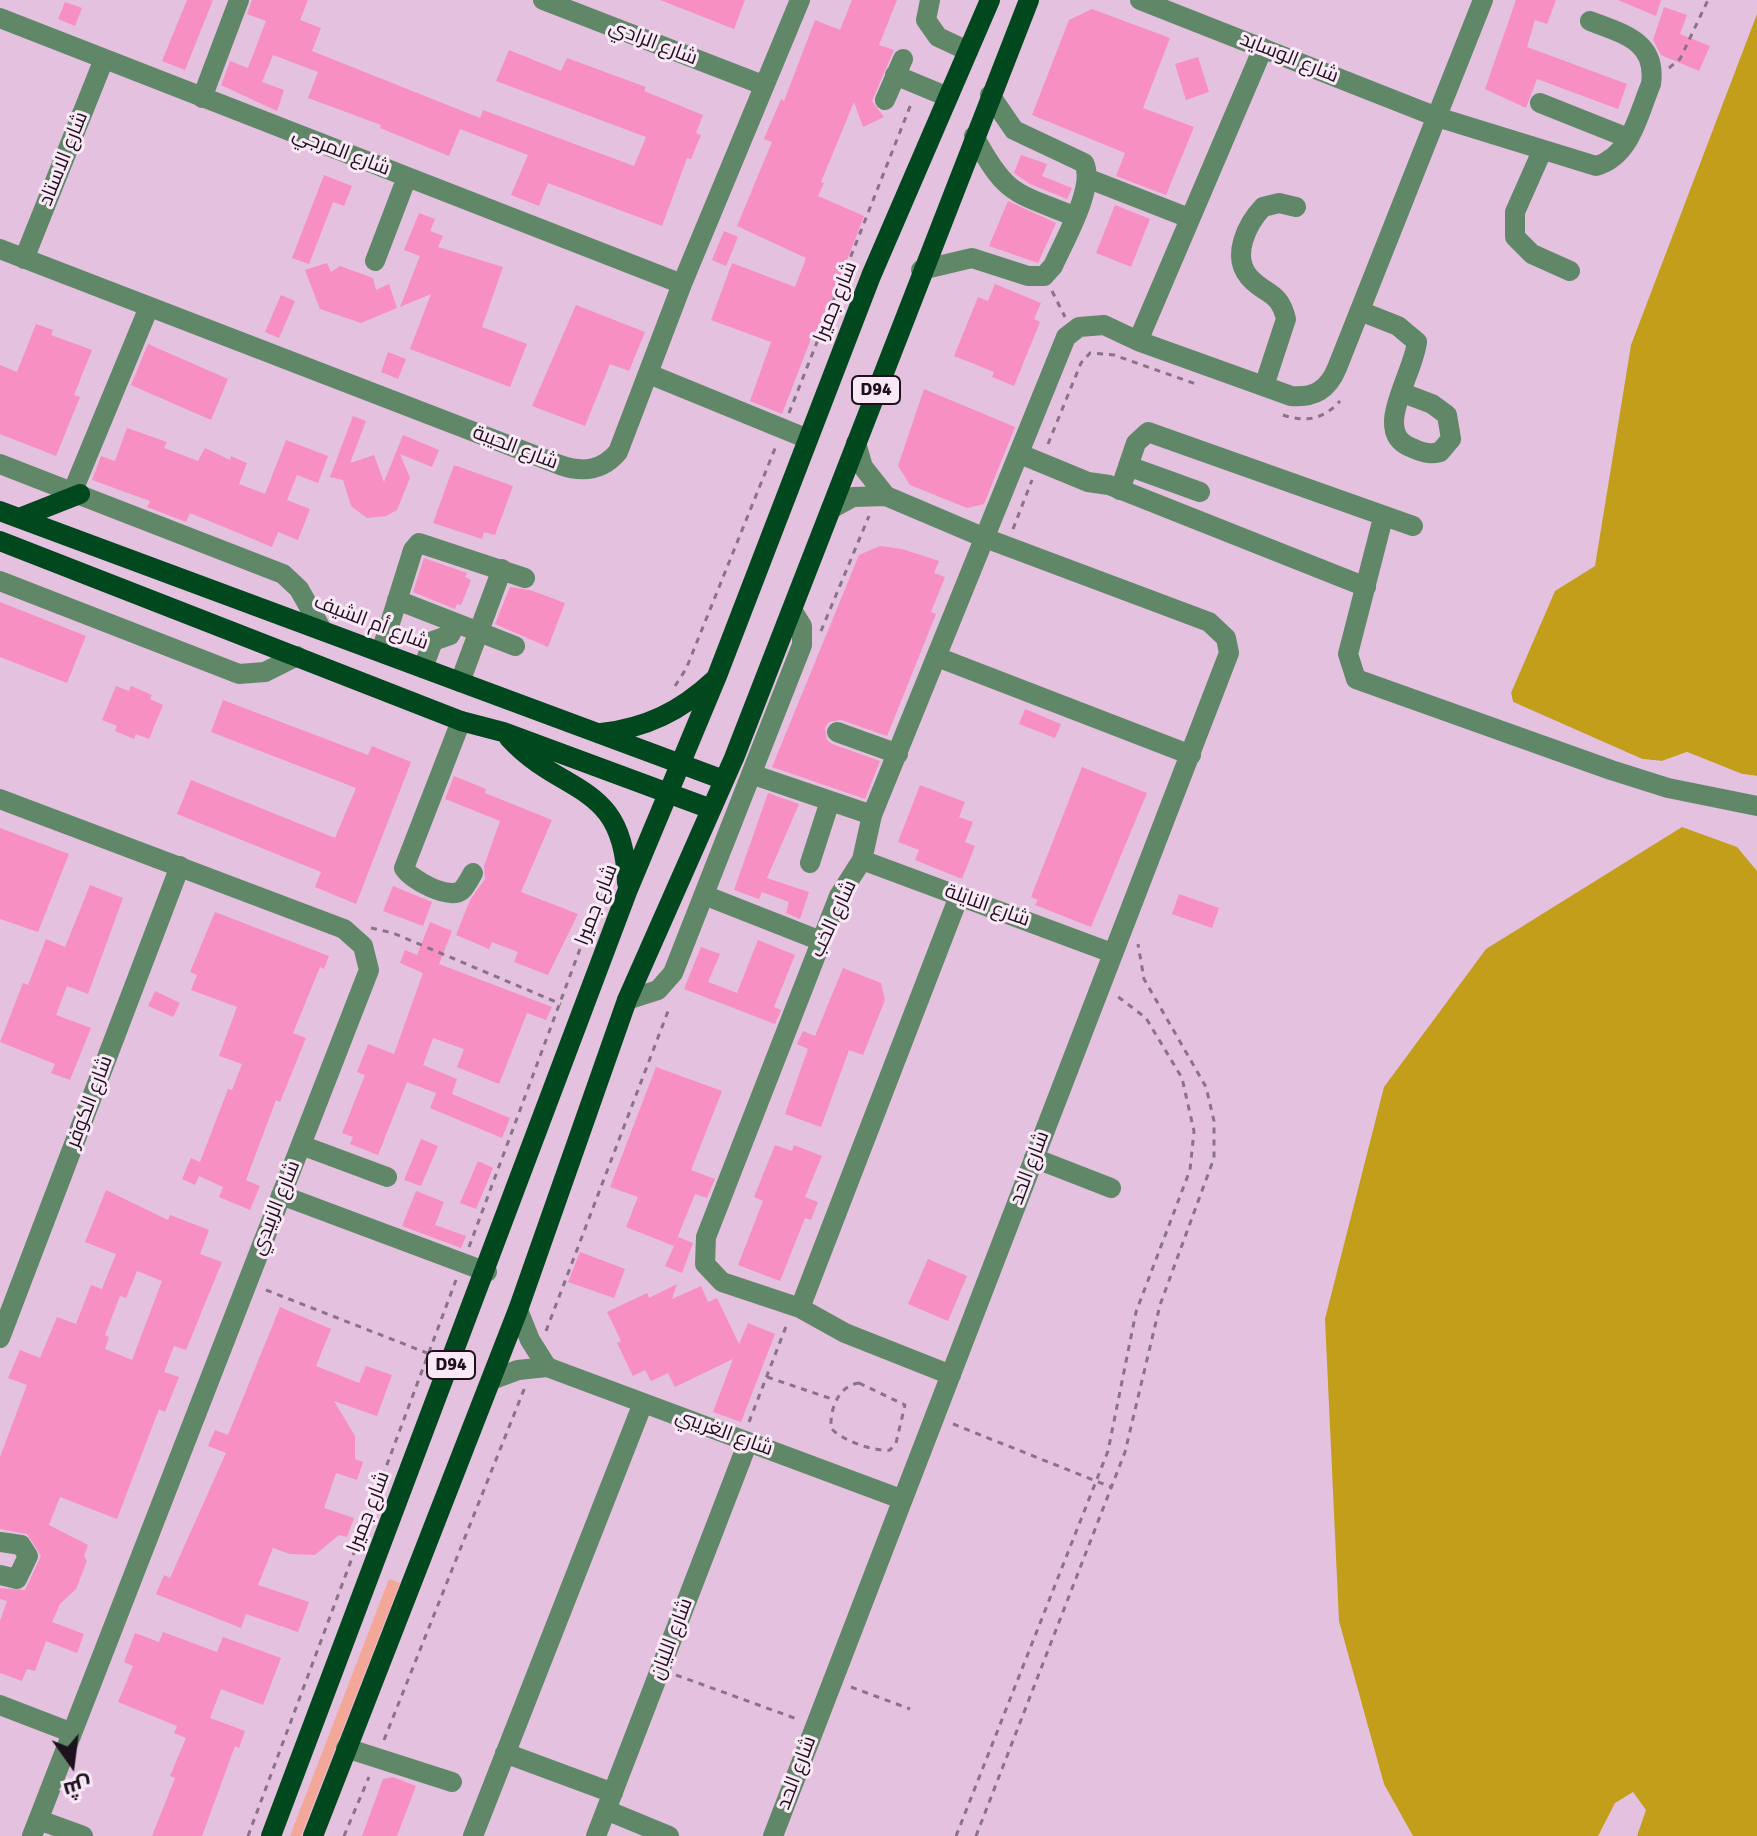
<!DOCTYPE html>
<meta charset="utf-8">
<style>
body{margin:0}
#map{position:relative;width:1757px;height:1836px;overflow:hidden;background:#e3c1df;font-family:Signika,Cairo,sans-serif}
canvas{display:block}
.north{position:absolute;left:32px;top:1724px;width:80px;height:80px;-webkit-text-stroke:6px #fae8f7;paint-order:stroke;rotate:166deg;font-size:22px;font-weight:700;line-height:32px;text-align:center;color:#1d111c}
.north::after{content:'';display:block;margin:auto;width:28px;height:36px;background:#1d111c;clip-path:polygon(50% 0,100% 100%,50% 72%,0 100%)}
</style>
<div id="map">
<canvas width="1757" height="1836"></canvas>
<div class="north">ش</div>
</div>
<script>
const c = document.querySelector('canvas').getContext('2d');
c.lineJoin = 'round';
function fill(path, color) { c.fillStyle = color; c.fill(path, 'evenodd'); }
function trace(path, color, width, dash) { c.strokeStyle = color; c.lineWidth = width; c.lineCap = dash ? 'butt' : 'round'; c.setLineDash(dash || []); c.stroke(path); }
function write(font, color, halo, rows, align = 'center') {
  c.font = font + ' Signika,Cairo,sans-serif'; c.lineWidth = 6; c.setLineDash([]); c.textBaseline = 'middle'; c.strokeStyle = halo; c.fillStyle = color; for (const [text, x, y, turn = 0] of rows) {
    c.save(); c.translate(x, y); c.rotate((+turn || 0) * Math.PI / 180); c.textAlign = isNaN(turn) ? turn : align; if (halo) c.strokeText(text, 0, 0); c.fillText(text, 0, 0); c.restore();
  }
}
const green = new Path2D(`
 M389 1579 400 1583 301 1836H290Z`);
const water = new Path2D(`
 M1757 14V776L1742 774 1687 752 1662 761 1642 759 1513 702 1511 693 1555 591 1595 566 1631 345Z
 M1682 827 1737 847 1757 871V1836H1637L1646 1810 1633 1792 1615 1803 1598 1836H1413L1384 1784 1339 1621 1325 1319 1384 1087 1486 949Z`);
const pier = new Path2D(`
 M1511 693 1513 702 1642 759 1662 761 1687 752 1742 774 1757 776V780L1741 778 1687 757 1663 765 1641 763 1511 705 1508 698Z`);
const building = new Path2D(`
 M187 0H213L185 70 162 61Z
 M252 0H308L300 20 321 28 312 51 480 118 483 110 634 166 646 137 496 81 509 50 561 71 567 58 646 87 644 91 703 115 696 133 701 135 691 159 687 158 662 226 548 183 539 206 511 195 528 155 460 129 449 156 380 128 381 125 308 98 318 72 273 55 262 82 284 90 277 111 221 85 230 61 248 68 266 21 247 14Z
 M660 0H745L734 29Z
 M852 0H897L879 45 894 50 872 101 884 117 863 127 854 102 821 182 824 183 818 196 864 216 819 333 814 331 782 414 750 401 771 342 711 320 732 263 795 287 806 258 737 226 772 142 764 139 781 99 784 101 815 20 840 30Z
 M1516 0H1556L1547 24 1535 20 1527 47 1627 84 1618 109 1537 79 1526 108 1485 89Z
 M1618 0H1661L1656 16Z
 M65 2 82 8 75 26 58 19Z
 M1664 7 1687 15 1680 34 1710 46 1699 71 1661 55 1653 40Z
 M1092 9 1170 38 1143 108 1194 127 1166 195 1116 176 1125 153 1032 115 1069 20Z
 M1198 57 1209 92 1186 100 1175 64Z
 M1021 155 1047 164 1042 176 1072 188 1067 199 1030 184 1014 173Z
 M324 175 352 186 344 206 333 202 309 264 292 258Z
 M1008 201 1056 223 1038 263 989 246Z
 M1115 205 1150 219 1131 267 1096 253Z
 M419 213 435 219 430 231 443 236 438 247 503 267 482 327 527 344 510 387 410 349 431 294 400 307 420 256 404 250Z
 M724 231 738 237 726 266 712 260Z
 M327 263 331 272 340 266 373 278 376 290 389 284 397 308 361 323 320 309 305 270Z
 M995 284 1041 303 1034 319 1040 322 1014 386 992 377 994 372 954 356 978 297 988 301Z
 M281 295 295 301 279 338 265 332Z
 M576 305 645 332 629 371 610 364 585 426 532 406Z
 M36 324 53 330 51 335 92 350 74 395 80 397 56 456 0 434V365L17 372Z
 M148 344 228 379 211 420 131 385Z
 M388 352 406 359 398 379 381 372Z
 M924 389 1015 427 984 504 967 508 910 485 898 466Z
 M353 416 366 421 350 463 374 455 384 482 403 435 439 450 432 467 400 454 410 478 397 510 386 516 367 518 351 506 343 480 330 477Z
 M127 428 167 442 164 448 198 461 205 448 230 460 231 456 247 463 239 484 265 494 286 440 328 456 318 483 297 475 287 500 310 509 298 540 278 532 272 547 190 513 186 522 147 507 150 501 92 480 101 456 115 461Z
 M454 465 513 486 495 535 484 532 482 539 433 523Z
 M880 546 902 549 939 561 934 573 945 577 931 612 936 614 887 736 841 720 829 722 825 728 827 740 832 744 880 761 865 799 772 767 859 555Z
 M424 558 467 573 465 577 471 580 461 605 457 604 455 609 413 592Z
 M510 587 530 590 565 603 548 647 495 624Z
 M0 602 86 636 67 683 0 657Z
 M116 686 129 691 131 686 152 695 150 699 163 705 149 739 136 734 134 739 115 731 117 726 102 720Z
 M223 700 368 755 372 746 411 762 356 904 315 887 321 872 177 814 191 780 335 838 356 788 211 732Z
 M1025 709 1061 724 1055 738 1019 724Z
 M1082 767 1147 793 1091 927 1035 905 1038 900 1031 897Z
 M454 776 486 789 485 793 552 820 521 892 578 914 548 975 514 962 518 952 492 942 489 949 456 935 470 900 485 879 484 866 500 821 445 799Z
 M920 785 965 802 959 817 973 822 965 842 975 846 962 879 915 860 919 850 898 842Z
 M768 793 799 804 767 878 809 892 800 919 786 913 789 902 762 892 759 899 734 890Z
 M0 828 69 854 38 932 0 919Z
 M90 885 123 898 88 994 67 986 56 1015 91 1028 70 1080 51 1073 55 1064 0 1042 23 983 28 985 46 939 65 947Z
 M393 886 432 902 423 926 383 911Z
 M1179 894 1219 908 1212 928 1172 914Z
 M215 912 329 956 324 969 320 967 293 1033 306 1038 280 1102 276 1100 246 1180 260 1186 250 1210 219 1197 223 1187 199 1176 195 1185 182 1179 191 1158 200 1162 228 1089 232 1090 242 1064 219 1056 237 1007 191 990 197 975 190 972Z
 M430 922 452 931 439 964 552 1007 546 1020 527 1013 499 1084 457 1067 464 1049 433 1038 423 1065 457 1079 452 1094 510 1118 502 1138 430 1108 436 1093 407 1082 378 1155 350 1144 353 1137 342 1133 365 1075 357 1072 368 1044 394 1054 423 973 400 963 405 950 417 955Z
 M758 940 795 955 774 1007 781 1010 775 1024 684 989 701 947 720 954 708 982 737 993Z
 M843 968 881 983 885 1000 863 1055 849 1050 821 1127 785 1114 808 1049 797 1044 803 1031 815 1036Z
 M155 991 180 1003 173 1017 148 1006Z
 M656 1067 722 1091 691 1170 715 1179 707 1198 695 1194 674 1246 678 1237 693 1243 682 1273 665 1266 674 1246 626 1227 638 1197 610 1187Z
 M421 1139 438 1146 421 1186 404 1180Z
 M775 1145 792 1151 794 1145 822 1156 805 1197 818 1202 811 1220 805 1218 780 1281 738 1265 763 1201 754 1197Z
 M478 1161 493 1168 476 1209 460 1203Z
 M106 1190 168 1220 170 1215 209 1230 200 1254 222 1262 186 1350 174 1346 164 1372 179 1377 165 1412 159 1409 117 1519 60 1497 49 1525 88 1545 84 1556 87 1561 76 1589 60 1604 52 1622 84 1634 77 1653 46 1641 35 1671 27 1669 22 1681 0 1673V1621L7 1601 0 1599V1588L25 1590 41 1556 27 1534 0 1529V1457L27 1385 8 1378 20 1350 40 1358 57 1317 76 1324 91 1285 102 1289 116 1254 85 1242ZM137 1271 162 1281 132 1360 105 1349 109 1337 105 1335 120 1296 126 1298Z
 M416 1191 444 1202 435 1225 466 1236 461 1248 402 1226Z
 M580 1252 625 1269 614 1298 568 1282Z
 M928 1259 967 1276 948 1321 908 1304Z
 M677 1284 672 1299 701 1286 708 1302 717 1298 739 1344 748 1323 775 1334 741 1422 713 1412 733 1359 675 1387 668 1373 651 1381 645 1370 633 1376 617 1343 621 1341 607 1312 647 1293 649 1298Z
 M280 1307 331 1329 316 1366 359 1383 366 1366 392 1375 377 1416 334 1401 355 1436V1459L363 1462 357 1480 336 1473 324 1508 354 1518 347 1537 339 1535 315 1555 290 1554 273 1548 258 1585 309 1602 298 1632 246 1614 241 1628 156 1594 164 1575 170 1578 226 1453 208 1446 215 1430 228 1435Z
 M163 1632 217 1652 223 1637 281 1658 263 1705 221 1689 210 1718 245 1731 239 1748 235 1746 202 1836H152L175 1778 170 1776 186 1738 174 1733 177 1726 118 1702 133 1666 124 1662 135 1633 159 1642Z
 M393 1777 416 1786 397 1836H362L383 1779Z`);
const path = new Path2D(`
 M1669 68 1680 59 1708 0
 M1052 291 1065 317
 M789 413 911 104
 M1283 415C1306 423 1324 419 1340 401
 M1048 444 1081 363 1090 353 1114 355 1196 384
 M1013 529 1032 480
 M821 631 869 516
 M675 686 686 669 776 446
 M371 928 393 933 561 1004
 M469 1247 606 879
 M266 1290 427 1353
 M546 1331 670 1006
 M767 1377 835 1400
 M859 1383 905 1405 896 1443 890 1450C874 1452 841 1440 831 1428 830 1409 838 1386 859 1383Z
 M749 1422 787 1324
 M953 1424 1111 1487
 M676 1675 797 1719
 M851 1687 910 1709
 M384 1740 525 1387
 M248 1836 456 1280
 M344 1836 369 1777
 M956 1836 1108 1451 1136 1312 1190 1170 1194 1131 1182 1078 1146 1018 1117 996
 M976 1836 1125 1452 1160 1305 1214 1158V1121L1206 1087 1144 979 1138 944`);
const minor = new Path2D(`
 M543 0 763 85
 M930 0 926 20 938 37 968 51
 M1140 0 1437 117 1596 166C1631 156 1638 115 1651 84 1657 41 1623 34 1590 21
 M0 18 682 284
 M895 75 948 97
 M202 98 239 0
 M885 100 903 59
 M1540 103 1628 138
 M974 136C1006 195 1013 192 1074 216
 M1542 151 1515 212V237L1532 254 1570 271
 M1089 179 1189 218
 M0 249 560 465C583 473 602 471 618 452L682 284 800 0
 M24 259 104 59
 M375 261 407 177
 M921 270 972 258 1028 276H1044L1053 266C1064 241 1096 186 1084 163L1014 130 990 95
 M1360 311 1398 326 1417 342C1413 376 1372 431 1410 447 1421 452 1429 455 1440 452L1451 439 1447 415 1432 404 1403 393
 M1138 341 1263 48
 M649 374 808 439
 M1264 386 1286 319C1279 290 1266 296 1249 277 1231 256 1247 224 1263 207L1279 203 1296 207
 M856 443 863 467 886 496
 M1020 454 1088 482 1109 485 1366 587
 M0 464 283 574 299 589 322 630
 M1128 466 1200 492
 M1120 490 1136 443 1148 432 1413 526
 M72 493 149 307
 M1383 518 1348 654 1356 679 1611 770 1668 788 1757 806
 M0 581 239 674 265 672 297 656
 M397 600 515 646
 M381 652 413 550 419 543 525 578
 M937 657 1191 755
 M423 668 433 641 450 635 456 623
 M460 682 502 569
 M461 721 404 868C410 879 449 901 462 890 466 886 470 878 473 873
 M837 732 898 754
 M751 774 872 815
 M0 799 344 929 363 946 369 970 32 1836
 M862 860 1112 953
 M810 863 830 801
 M704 895 821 941
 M627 1000 658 990 673 973 802 645V626L792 610
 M301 1145 387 1177
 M1034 1158 1111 1188
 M281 1195 487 1272
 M800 1308 959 896
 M518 1310 530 1340 547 1367
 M0 1338 180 866
 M951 1375 845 1333 800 1308 722 1282 705 1264 706 1237 839 896 862 860 872 815 1066 337 1079 327 1104 325 1138 341 1291 396C1314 398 1328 390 1337 368L1483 0
 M491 1380 518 1370 547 1367 901 1499
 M0 1542 21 1545 28 1556 17 1579 0 1575
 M0 1705 70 1732
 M346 1748 452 1782
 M505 1753 613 1793
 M606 1810 669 1836
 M39 1820 83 1836
 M473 1836 643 1403
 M596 1836 748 1442
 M773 1836 1229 653 1226 638 1209 622 985 538 886 496 853 497 831 509`);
const major = new Path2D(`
 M0 511 724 780
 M19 518 80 494
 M0 541 461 721 503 732 711 809
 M601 733C646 728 681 711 714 680
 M509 738C563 797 624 780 627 883
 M271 1836 627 892 717 676 871 276 990 0
 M313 1836 518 1310 627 1000 734 758 1029 0`);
const shields = [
 [876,390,48],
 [451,1365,48]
];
const shieldNames = [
 ["D94",876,390],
 ["D94",451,1365]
];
const streetNames = [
 ["شارع الرادي",653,43,21],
 ["شارع الوسايد",1289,58,22],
 ["شارع المرجي",341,152,21],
 ["شارع الاستاد",64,159,-68],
 ["شارع جميرا",836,302,-68],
 ["شارع الحيبة",515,448,21],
 ["شارع أم الشيف",371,623,21],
 ["شارع جميرا",597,905,-69],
 ["شارع النايلة",987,906,20],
 ["شارع الخب",834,919,-65],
 ["شارع الكوفر",90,1102,-69],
 ["شارع الحد",1030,1168,-69],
 ["شارع الزبيدي",276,1208,-68],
 ["شارع الغريبي",724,1433,20],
 ["شارع جميرا",369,1512,-69],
 ["شارع الليان",672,1639,-69],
 ["شارع الحد",797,1773,-69]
];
fill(green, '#f3a799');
fill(water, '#c39e1b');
fill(pier, '#e3c1df');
fill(building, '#f88fc2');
trace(path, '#8a7287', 3, [6, 6]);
trace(minor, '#618769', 20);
trace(major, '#01481f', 20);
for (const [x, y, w] of shields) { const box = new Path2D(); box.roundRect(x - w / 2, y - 14, w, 28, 6); c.fillStyle = '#fae8f7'; c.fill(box); trace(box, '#1d111c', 2); }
write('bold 18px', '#1d111c', null, shieldNames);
write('20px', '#1d111c', '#fae8f7', streetNames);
</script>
